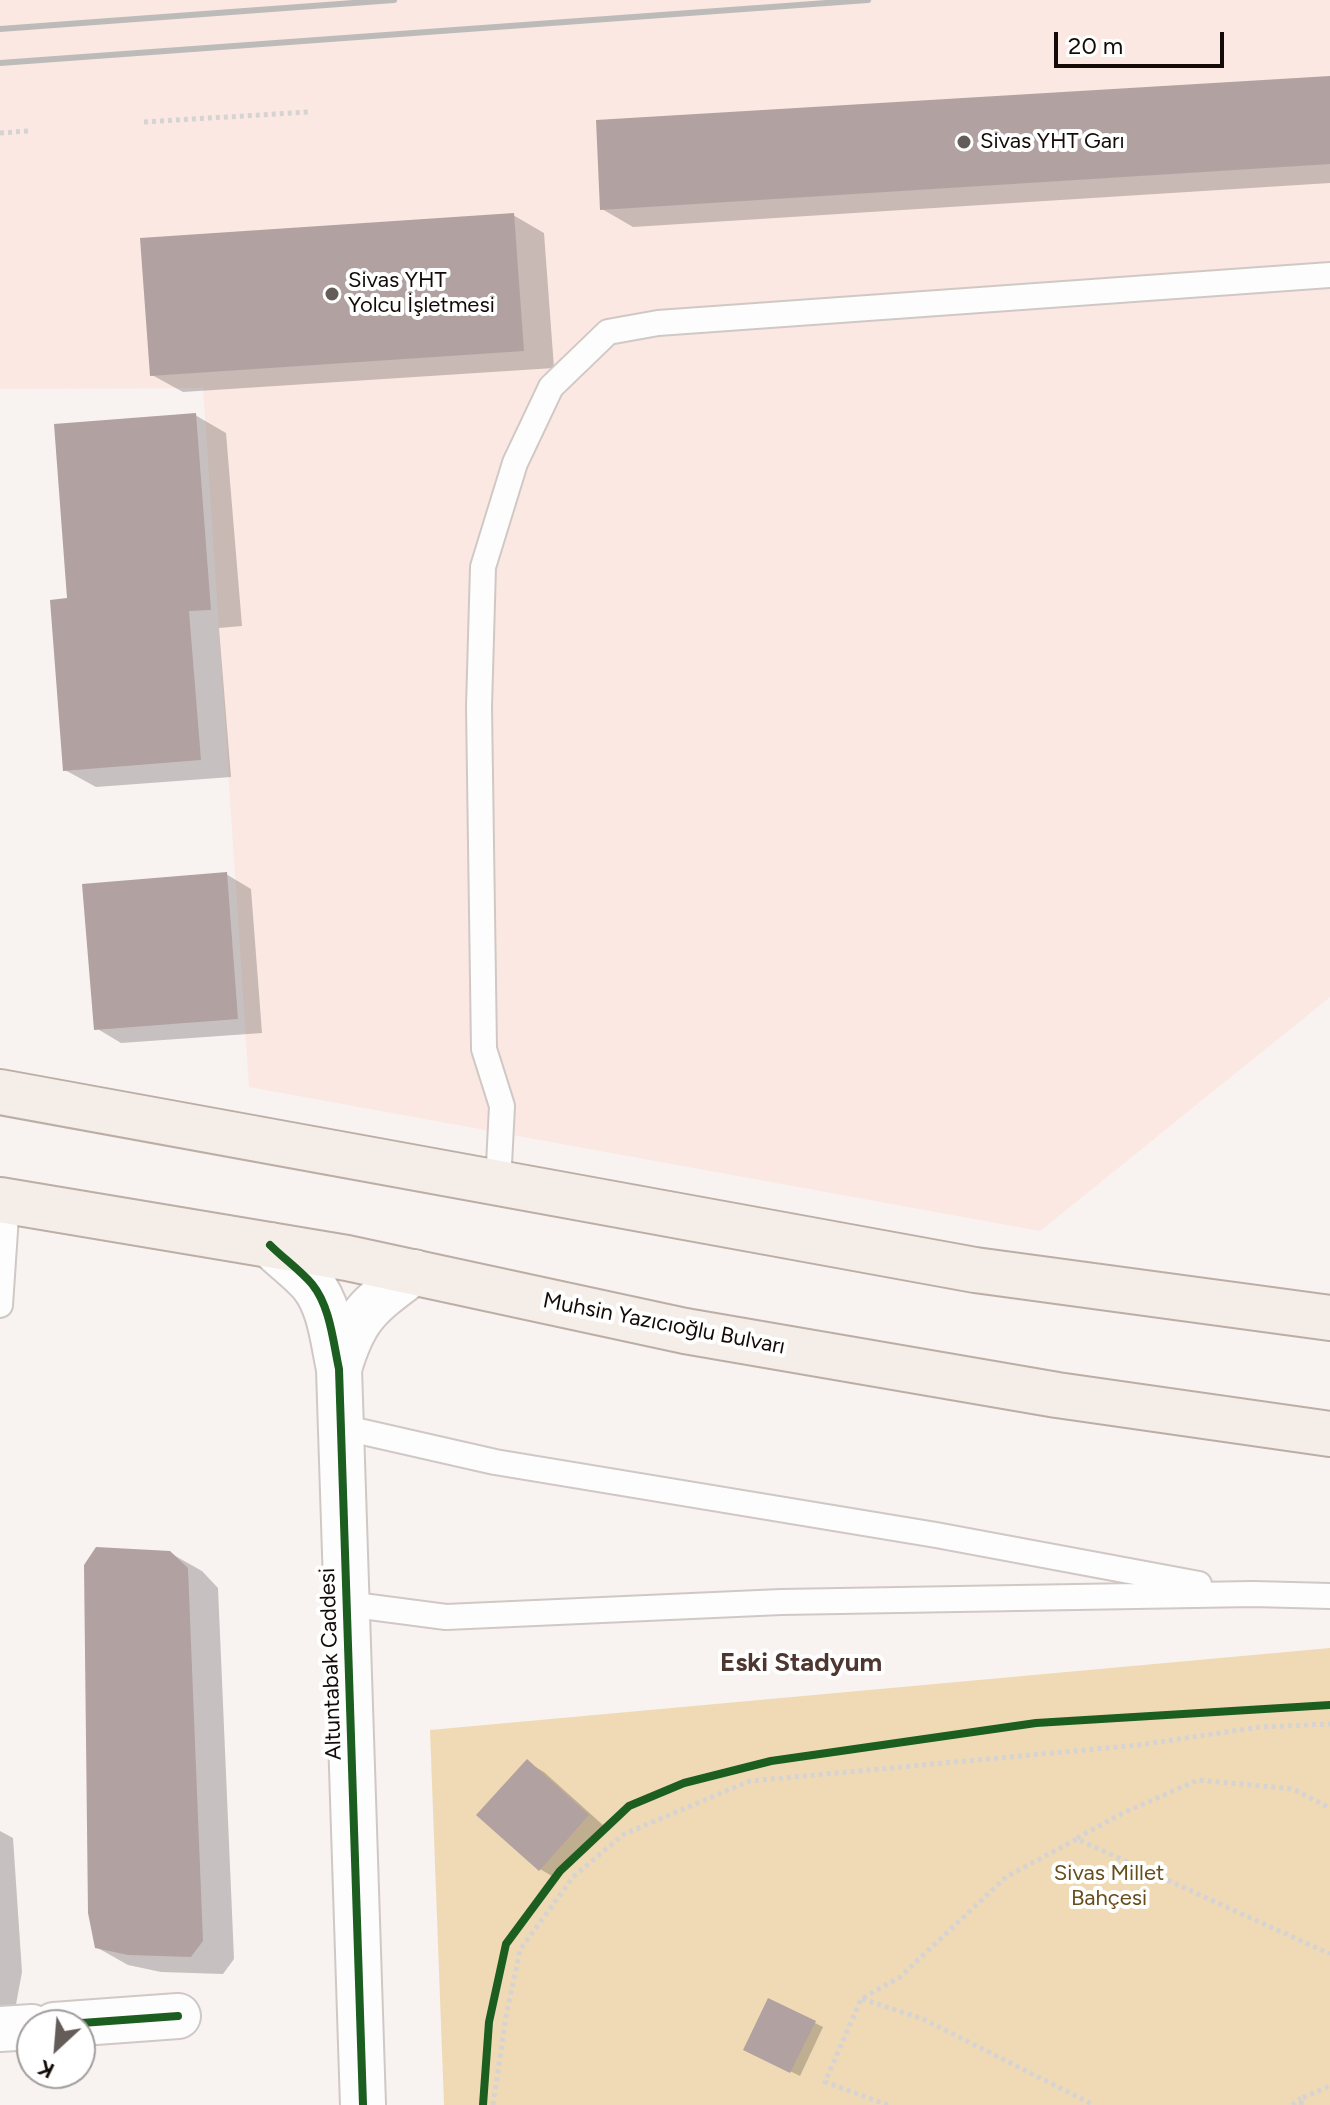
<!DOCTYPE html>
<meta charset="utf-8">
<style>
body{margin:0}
#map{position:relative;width:1330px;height:2105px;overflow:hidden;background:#f8f2f0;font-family:Figtree,sans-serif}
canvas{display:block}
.north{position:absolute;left:16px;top:2009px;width:80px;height:80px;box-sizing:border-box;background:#fff;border:2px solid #a19d9c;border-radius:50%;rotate:206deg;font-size:22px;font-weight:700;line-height:32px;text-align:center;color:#140b08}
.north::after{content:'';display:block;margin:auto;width:28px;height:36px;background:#645c59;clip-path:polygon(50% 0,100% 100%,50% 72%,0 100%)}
.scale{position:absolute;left:1054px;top:32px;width:170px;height:36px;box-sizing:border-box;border:4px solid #140b08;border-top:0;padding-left:10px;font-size:24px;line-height:28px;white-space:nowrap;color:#140b08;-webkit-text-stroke:6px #fff;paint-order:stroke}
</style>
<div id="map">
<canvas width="1330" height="2105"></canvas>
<div class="north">K</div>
<div class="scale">20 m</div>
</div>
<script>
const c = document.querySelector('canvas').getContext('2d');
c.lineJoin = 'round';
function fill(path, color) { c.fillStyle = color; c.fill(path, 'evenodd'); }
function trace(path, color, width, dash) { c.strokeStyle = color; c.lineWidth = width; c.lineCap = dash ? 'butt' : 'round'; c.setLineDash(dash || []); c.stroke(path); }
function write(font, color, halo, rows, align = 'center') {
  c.font = font + ' Figtree,sans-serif'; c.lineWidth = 8; c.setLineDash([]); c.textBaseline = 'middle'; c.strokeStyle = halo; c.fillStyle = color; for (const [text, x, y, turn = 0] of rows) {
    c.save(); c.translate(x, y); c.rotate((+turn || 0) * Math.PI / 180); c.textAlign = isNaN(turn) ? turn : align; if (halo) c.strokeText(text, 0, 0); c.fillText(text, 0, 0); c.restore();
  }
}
const built = new Path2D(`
 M0 0H1330V997L1040 1231 249 1087 203 388 0 389Z`);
const green = new Path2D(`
 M1330 1648V2105H444L430 1730Z`);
const shadow = new Path2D(`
 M1330 78V183L633 227 602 209Z
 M513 215 544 233 554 368 183 392 152 375Z
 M195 415 226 433 242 626 219 628 231 777 96 787 65 770 70 600Z
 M226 874 251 889 262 1033 121 1043 96 1028Z
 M170 1553 202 1571 218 1588 234 1959 223 1974 161 1972 128 1965 96 1947Z
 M527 1762 544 1772 604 1826 557 1879 540 1869Z
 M0 1831 13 1838 22 1972 15 2010 0 2011Z
 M815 2023 823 2027 800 2076 751 2052Z`);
const building = new Path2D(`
 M1330 76V164L600 210 596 120Z
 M514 213 524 351 150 376 140 238Z
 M196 413 211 610 189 611 201 760 63 771 50 600 67 598 54 424Z
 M227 872 238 1019 94 1030 82 884Z
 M96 1547 170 1551 188 1568 203 1941 191 1957 128 1955 95 1948 88 1913 84 1565Z
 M527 1759 589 1815 539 1871 476 1815Z
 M768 1998 816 2021 790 2073 743 2050Z`);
const path = new Path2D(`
 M144 122 308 112
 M0 133 28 131
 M1077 1838 1123 1813 1198 1780 1293 1789 1330 1808
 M862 1999 923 2019 1094 2105
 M493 2105 506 2016 520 1950 573 1877 624 1834 750 1781 1139 1745 1260 1727 1330 1724
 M888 2105 825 2082 861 1999 900 1977 1006 1877 1077 1839 1330 1954
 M1292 2105 1301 2098
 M1301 2105 1302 2098 1330 2086`);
const lane = new Path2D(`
 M498 1184 502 1106 484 1049 479 707 483 567 515 463 551 387 608 332 658 323 1330 275
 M0 1305 7 1201
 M341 1427 495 1462 936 1535 1199 1584
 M347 1604 446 1617 781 1602 1253 1594 1330 1596`);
const street = new Path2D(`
 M270 1245C283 1258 300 1270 312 1284 330 1306 333 1341 339 1369L363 2105
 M339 1369C355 1314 370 1305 414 1272
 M54 2025 178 2016
 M0 2029 32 2027`);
const primary = new Path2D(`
 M0 1092 975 1270 1330 1318
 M0 1200 347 1258 685 1331 1057 1395 1330 1434`);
const rail = new Path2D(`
 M0 29 394 0
 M0 63 868 0`);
const cycleway = new Path2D(`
 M270 1245C283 1258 300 1270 312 1284 330 1306 333 1341 339 1369L363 2105
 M54 2025 178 2016
 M483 2105 489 2022 506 1944 560 1871 629 1806 684 1783 771 1761 1036 1723 1330 1705`);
const markers = [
 [964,142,8,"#645c59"],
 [332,294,8,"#645c59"]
];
const poiNames = [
 ["Sivas YHT Garı",980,142],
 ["Sivas YHT",348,281],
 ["Yolcu İşletmesi",348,306]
];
const streetNames = [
 ["Muhsin Yazıcıoğlu Bulvarı",664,1324,11],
 ["Altuntabak Caddesi",331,1664,-92]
];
const parkNames = [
 ["Sivas Millet",1109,1874],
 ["Bahçesi",1109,1899]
];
const quarterNames = [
 ["Eski Stadyum",801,1663]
];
fill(built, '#fbe8e2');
fill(green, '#f0dab6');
fill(shadow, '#0003');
fill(building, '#b2a1a1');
trace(lane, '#d0c8c5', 28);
trace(street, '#d0c8c5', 48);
trace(primary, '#bcaea5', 48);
trace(path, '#d6d3d3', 5, [4, 4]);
trace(lane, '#fefdfd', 24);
trace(street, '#fefdfd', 44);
trace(primary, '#f4ede8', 44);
trace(rail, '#bcbbba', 6);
trace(cycleway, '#1b5e20', 8);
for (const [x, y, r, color] of markers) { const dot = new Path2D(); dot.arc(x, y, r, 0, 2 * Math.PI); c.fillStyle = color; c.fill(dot); trace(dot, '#fff', 3); }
write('22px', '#140b08', '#fff', poiNames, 'left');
write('22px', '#140b08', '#fff', streetNames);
write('22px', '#674d1a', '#fff', parkNames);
write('bold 26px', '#4e3730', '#fff', quarterNames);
</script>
